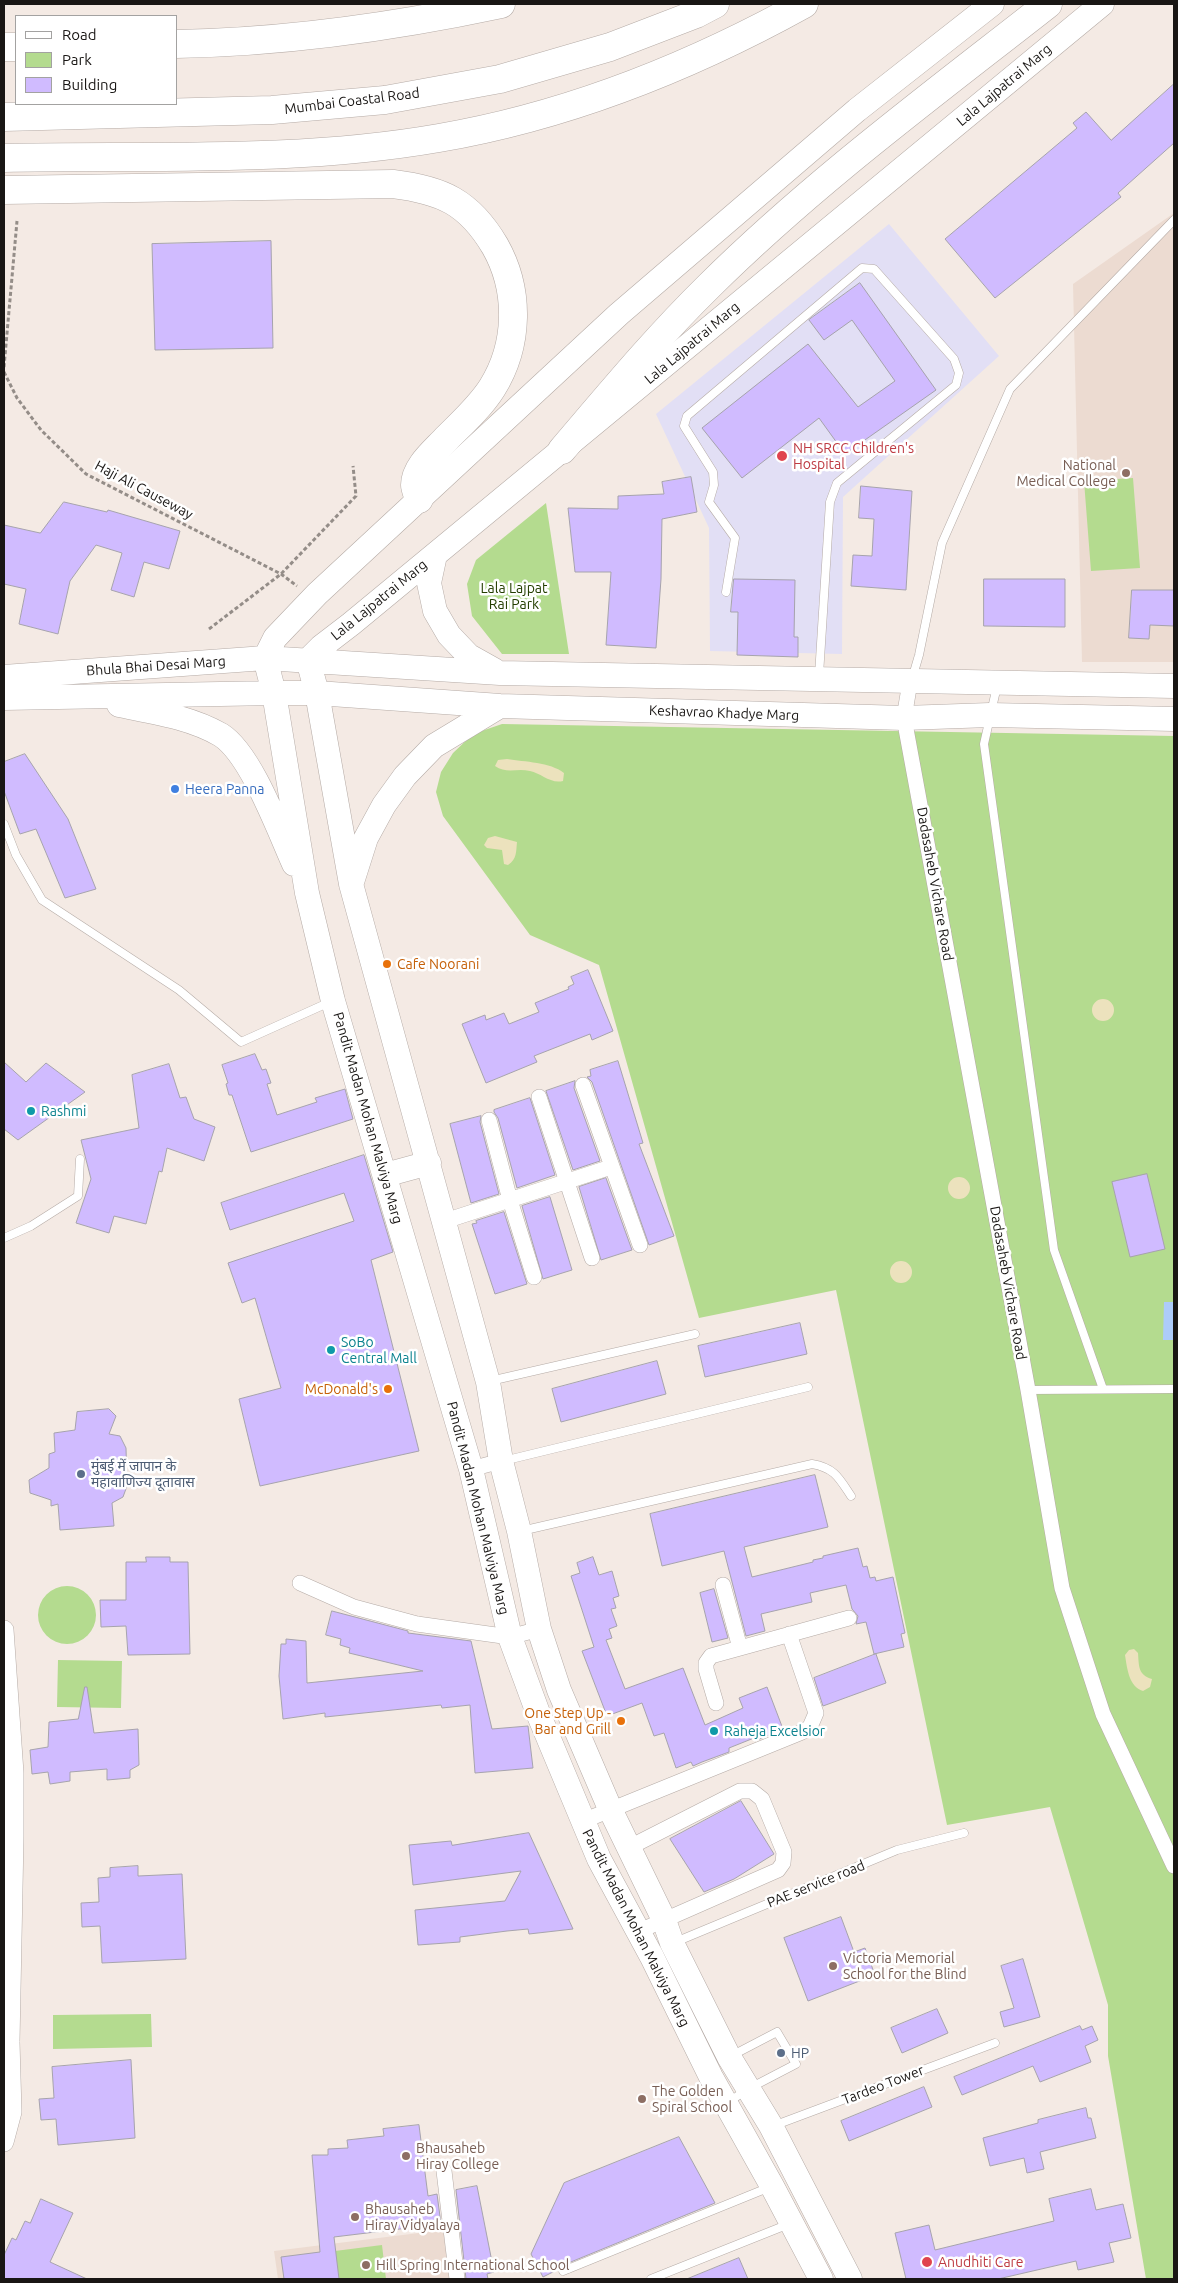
<!DOCTYPE html>
<meta charset="utf-8">
<style>
body{margin:0}
#map{position:relative;width:1178px;height:2283px;overflow:hidden;background:#f4eae4;font-family:Ubuntu,sans-serif}
canvas{display:block}
.frame{position:absolute;inset:0;border:5px solid #191614;pointer-events:none}
.legend{position:absolute;left:15px;top:15px;width:162px;height:90px;box-sizing:border-box;background:#fff;border:1px solid #a3a2a1;margin:0;padding:6px 9px;list-style:none;font-size:15px;color:#191614}
.legend li{display:flex;align-items:center;gap:10px;height:25px}
.legend b{width:25px;border:1px solid #a3a2a1}
</style>
<div id="map">
<canvas width="1178" height="2283"></canvas>
<div class="frame"></div>
<ul class="legend">
<li><b style="height:6px;background:#fff"></b>Road</li>
<li><b style="height:14px;background:#b4db8f"></b>Park</li>
<li><b style="height:14px;background:#d0bbff"></b>Building</li>
</ul>
</div>
<script>
const c = document.querySelector('canvas').getContext('2d');
c.lineJoin = 'round';
function fill(path, color) { c.fillStyle = color; c.fill(path, 'evenodd'); }
function trace(path, color, width, dash) { c.strokeStyle = color; c.lineWidth = width; c.lineCap = dash ? 'butt' : 'round'; c.setLineDash(dash || []); c.stroke(path); }
function write(font, color, halo, rows, align = 'center') {
  c.font = font + ' Ubuntu,"Noto Sans Devanagari",sans-serif'; c.lineWidth = 5; c.setLineDash([]); c.textBaseline = 'middle'; c.strokeStyle = halo; c.fillStyle = color; for (const [text, x, y, turn = 0] of rows) {
    c.save(); c.translate(x, y); c.rotate((+turn || 0) * Math.PI / 180); c.textAlign = isNaN(turn) ? turn : align; if (halo) c.strokeText(text, 0, 0); c.fillText(text, 0, 0); c.restore();
  }
}
const built = new Path2D(`
 M1174 213V662H1082L1073 284Z
 M451 2229 457 2279H278L274 2251Z`);
const medical = new Path2D(`
 M889 224 999 356 843 497 842 654 710 651 709 528 656 414Z`);
const green = new Path2D(`
 M1133 478 1140 568 1091 571 1084 481Z
 M546 503 569 654H502L472 616 467 584 476 560Z
 M502 724 1174 736V2279H1146L1108 2056V2005L1050 1807 947 1825 836 1290 699 1318 599 965 530 935 443 816 436 792 441 772 453 753 473 734Z
 M38 1615a29 29 0 1 1 58 0a29 29 0 1 1-58 0Z
 M58 1660 122 1661 121 1708 57 1707Z
 M151 2014 152 2047 53 2049V2015Z
 M382 2245 386 2279H339L335 2251Z`);
const sand = new Path2D(`
 M507 759C525 762 550 762 564 773L563 781C550 784 541 773 530 771 517 768 506 774 495 766L498 760Z
 M495 836 517 842C516 852 517 859 508 865L504 864 502 850 487 848 484 845 488 838Z
 M1092 1010a11 11 0 1 1 22 0a11 11 0 1 1-22 0Z
 M948 1188a11 11 0 1 1 22 0a11 11 0 1 1-22 0Z
 M890 1272a11 11 0 1 1 22 0a11 11 0 1 1-22 0Z
 M1134 1649 1138 1653C1139 1666 1138 1675 1152 1679L1150 1687 1143 1691C1129 1687 1127 1668 1125 1655L1129 1650Z`);
const water = new Path2D(`
 M1164 1302H1174V1340H1163Z`);
const building = new Path2D(`
 M1174 84V143L1118 193 1121 197 995 298 945 239 1077 128 1073 123 1086 112 1111 140Z
 M271 241 273 348 155 350 152 244Z
 M860 283 936 390 845 454 819 418 742 478 702 428 808 344 858 407 895 381 852 320 824 340 809 320Z
 M691 477 697 512 662 519 661 579 656 648 606 645 611 572H575L568 508 618 509V496L664 494 662 482Z
 M861 486 912 491 906 590 851 586 853 555 872 556 874 519 859 518Z
 M64 502 107 512 108 510 180 531 169 569 144 562 134 597 111 590 122 553 96 545 70 581 58 634 19 624 26 589 4 584V525L40 533Z
 M734 579 795 580 794 637H798V657L737 655 738 612H731Z
 M984 579H1065V627L984 626Z
 M1132 590H1174V626L1150 625 1149 639 1129 638Z
 M25 754 68 819 96 889 65 898 36 829 20 834 4 791V762Z
 M588 970 613 1031 592 1040 590 1034 534 1056 537 1062 486 1083 462 1024 485 1015 486 1020 504 1013 509 1024 539 1012 535 1003 569 989 568 987 574 984 571 977Z
 M255 1054 262 1070 266 1069 271 1083 267 1084 277 1115 317 1102 315 1098 345 1089 353 1119 251 1152 232 1095H229L226 1084 228 1083 222 1065Z
 M618 1061 643 1143 639 1144 674 1236 649 1245 592 1082 587 1077 591 1076 590 1070Z
 M4 1062 26 1082 46 1063 85 1092 18 1140 4 1129Z
 M169 1064 180 1098 186 1097 194 1119 215 1127 204 1161 167 1148 162 1172 159 1171 146 1224 114 1216 109 1233 76 1223 91 1179 81 1140 139 1128 132 1075Z
 M575 1081 574 1088 600 1161 573 1170 546 1091Z
 M530 1098 555 1175 517 1188 498 1118 494 1112V1110Z
 M481 1116 480 1122 499 1194 471 1203 450 1124Z
 M364 1155 393 1252 371 1260 419 1451 260 1486 239 1399 281 1388 255 1298 242 1303 228 1263 354 1221 344 1193 230 1230 221 1203Z
 M1147 1174 1165 1249 1130 1257 1112 1182Z
 M606 1178 632 1250 601 1260 579 1187Z
 M550 1197 572 1270 543 1279 522 1206Z
 M504 1212 527 1284 495 1294 472 1224 477 1223 476 1221Z
 M800 1323 807 1354 705 1377 698 1346Z
 M657 1361 666 1394 561 1422 552 1389Z
 M109 1409 116 1416 109 1434 120 1436 126 1448 127 1486 123 1497 112 1503 114 1526 60 1530 58 1504 51 1506V1500L30 1493 29 1480 49 1468V1454L55 1452 54 1433 75 1430 77 1412Z
 M815 1475 828 1527 744 1547 752 1577 813 1562V1560L823 1558V1556L858 1548 863 1567 867 1566 870 1578 875 1577 876 1581 893 1577 905 1633 901 1634 904 1647 874 1654 866 1622 856 1624 858 1616 852 1609 846 1585 810 1593 812 1602 761 1614 765 1631 746 1636 724 1551 662 1566 650 1514Z
 M146 1557H170V1562H188L190 1654 128 1655 126 1626 101 1627 100 1600H126V1562H146Z
 M593 1557 599 1575 612 1571 619 1596 613 1598 616 1608 611 1609 617 1626 609 1629 612 1638 606 1640 625 1689 683 1668 705 1725 743 1708 739 1698 767 1687 783 1729 755 1741 754 1738 729 1748V1752L702 1762 693 1766 691 1762 676 1768 664 1733 654 1736 642 1703 607 1716 582 1651 594 1647 571 1576 580 1573 577 1563Z
 M714 1589 728 1638 712 1642 700 1593Z
 M332 1611 408 1631V1633L471 1641 492 1729 528 1726 533 1768 475 1773 470 1705 442 1708 441 1705 325 1717V1713L283 1719 279 1676 281 1644H286V1639L306 1641 307 1683 423 1671 349 1653 350 1648 340 1645 341 1639 326 1635Z
 M876 1654 886 1683 823 1706 814 1678Z
 M85 1687H87L94 1733 138 1729 139 1765 130 1770V1778L107 1780V1769L70 1772V1781L50 1784 48 1772 32 1774 30 1750 48 1747 49 1722 78 1719Z
 M741 1801 774 1854 734 1879 704 1892 670 1839Z
 M529 1833 573 1929 529 1934 528 1929 507 1931 460 1937V1942L418 1945 415 1910 505 1901 521 1871 413 1885 409 1845 451 1841 452 1845Z
 M138 1866V1876L182 1874 186 1959 102 1963 100 1926 82 1927 81 1903 99 1902 98 1878 110 1877V1868Z
 M841 1917 854 1952 865 1948 875 1975 808 2001 784 1938Z
 M1023 1959 1040 2017 1004 2027 1000 2012 1014 2008 1001 1966Z
 M937 2009 948 2033 902 2053 891 2028Z
 M1080 2026 1082 2030 1092 2026 1098 2040 1085 2046 1091 2062 1040 2082 1033 2066 962 2095 954 2077Z
 M131 2060 135 2138 58 2145 56 2119 41 2120 39 2099 54 2098 52 2067Z
 M924 2087 932 2107 849 2141 841 2121Z
 M1086 2108 1088 2118H1091L1096 2138 1040 2152 1044 2169 1027 2173 1024 2158 990 2166 983 2138 1038 2123V2120Z
 M419 2125 428 2196 437 2194 441 2224 334 2237 339 2279H284L281 2257 320 2252 312 2155H328V2149L348 2148 347 2140 384 2136 383 2129Z
 M679 2137 715 2203 561 2266 557 2270 543 2277 531 2254 564 2183Z
 M477 2186 494 2272 487 2274 488 2279H466L456 2190Z
 M1091 2189 1096 2210 1123 2204 1131 2238 1109 2243 1114 2262 1078 2270 1076 2261 998 2279H906L895 2233 929 2225 935 2250 1054 2221 1049 2199Z
 M41 2199 73 2213 50 2262 87 2279H4V2255L12 2238 16 2240 25 2221 30 2223Z
 M739 2258 748 2279H687Z`);
const path = new Path2D(`
 M4 367 17 221
 M4 372 17 398 41 430 86 474 281 574 297 586
 M209 629 281 574 356 496 353 466`);
const service = new Path2D(`
 M726 592 735 538 709 502 714 485 713 472 684 426 687 416 862 268 874 269 954 359 959 373 956 385 837 483 830 502 819 675
 M912 679 919 655 942 543 1010 389 1174 220
 M997 686 984 744 1054 1250 1103 1389
 M4 824 16 855 42 900 179 990 241 1042 330 1002
 M4 1238 31 1226 78 1196 80 1159
 M490 1381 695 1334
 M1028 1390 1174 1389
 M503 1461 808 1387
 M521 1531 812 1464C835 1468 839 1478 851 1496
 M673 1943 897 1850 964 1833
 M727 2103 748 2089 796 2064 777 2032 731 2056
 M773 2126 995 2043
 M563 2271 770 2187
 M651 2279 789 2224`);
const minor = new Path2D(`
 M910 682 904 718 1028 1390 1062 1588 1103 1714 1174 1866
 M583 1085 640 1245
 M539 1097 592 1258
 M489 1120 510 1200 534 1277
 M445 1221 611 1167
 M471 1469 501 1461
 M300 1583 354 1607 417 1624 510 1637 539 1629
 M723 1585 740 1648
 M716 1703 706 1669V1663L711 1656 849 1618
 M583 1821 802 1732 810 1727 816 1713 789 1634
 M628 1848 740 1791H752L762 1799 784 1852 783 1863 778 1870 637 1932
 M444 2171 457 2279`);
const tertiary = new Path2D(`
 M4 1630 14 1773V1837L10 2042 12 2112 4 2142`);
const primary = new Path2D(`
 M435 555 429 583 435 611 449 635 469 656 494 670
 M265 658 274 693 307 893 333 1001 471 1469 510 1637 538 1713 599 1859 652 1957 711 2077 772 2186 821 2279
 M265 658 275 638 317 594 619 314 857 110 992 4
 M308 660 317 693 351 884 488 1382 501 1461 519 1531 539 1629 559 1690 611 1811 664 1920 672 1943 729 2057 771 2126 850 2279
 M308 660 321 647 351 624 1102 4
 M4 677 265 658 500 673 1174 686
 M4 698 274 693H317L500 706 904 718 990 715 1174 719
 M119 705C153 712 190 717 221 735 251 754 279 831 294 864
 M352 882 366 838 384 805 405 776 434 746 500 706
 M385 1175 429 1163`);
const motorway = new Path2D(`
 M176 44C287 42 393 27 501 4
 M4 47H16
 M4 117 272 110 385 100 500 79 610 47 696 14 715 4
 M4 158C148 155 296 163 439 138 567 116 692 66 804 4
 M4 190 393 184C442 190 469 202 495 246 520 290 519 345 492 388 480 407 462 423 446 439 435 451 415 467 415 485 415 489 418 495 419 499
 M562 450C609 395 656 338 708 287 813 183 932 95 1048 4`);
const markers = [
 [782,456,6,"#e0444e"],
 [1126,473,5,"#8d6e63"],
 [175,789,5,"#3f7fe0"],
 [387,964,5,"#e8710a"],
 [31,1111,5,"#0f9aa8"],
 [331,1350,5,"#0f9aa8"],
 [388,1389,5,"#e8710a"],
 [81,1474,5,"#5c6f8a"],
 [621,1721,5,"#e8710a"],
 [714,1731,5,"#0f9aa8"],
 [833,1966,5,"#8d6e63"],
 [781,2053,5,"#5c6f8a"],
 [642,2099,5,"#8d6e63"],
 [406,2156,5,"#8d6e63"],
 [355,2217,5,"#8d6e63"],
 [927,2262,6,"#e0444e"],
 [366,2265,5,"#8d6e63"]
];
const streetNames = [
 ["Lala Lajpatrai Marg",1004,85,-40],
 ["Mumbai Coastal Road",352,101,-7],
 ["Lala Lajpatrai Marg",692,343,-40],
 ["Haji Ali Causeway",144,490,28],
 ["Lala Lajpatrai Marg",379,600,-39],
 ["Bhula Bhai Desai Marg",156,666,-4],
 ["Keshavrao Khadye Marg",724,713,2],
 ["Dadasaheb Vichare Road",935,884,80],
 ["Pandit Madan Mohan Malviya Marg",368,1118,74],
 ["Dadasaheb Vichare Road",1008,1283,80],
 ["Pandit Madan Mohan Malviya Marg",478,1508,76],
 ["PAE service road",816,1884,-22],
 ["Pandit Madan Mohan Malviya Marg",636,1928,63],
 ["Tardeo Tower",883,2085,-21]
];
const healthNames = [
 ["NH SRCC Children's",793,448],
 ["Hospital",793,464],
 ["Anudhiti Care",938,2262]
];
const educationNames = [
 ["National",1116,465,"right"],
 ["Medical College",1116,481,"right"],
 ["Victoria Memorial",843,1958],
 ["School for the Blind",843,1974],
 ["The Golden",652,2091],
 ["Spiral School",652,2107],
 ["Bhausaheb",416,2148],
 ["Hiray College",416,2164],
 ["Bhausaheb",365,2209],
 ["Hiray Vidyalaya",365,2225],
 ["Hill Spring International School",376,2265]
];
const parkNames = [
 ["Lala Lajpat",514,588],
 ["Rai Park",514,604]
];
const shopNames = [
 ["Heera Panna",185,789]
];
const foodNames = [
 ["Cafe Noorani",397,964,"left"],
 ["McDonald's",378,1389],
 ["One Step Up -",611,1713],
 ["Bar and Grill",611,1729]
];
const cultureNames = [
 ["Rashmi",41,1111],
 ["SoBo",341,1342],
 ["Central Mall",341,1358],
 ["Raheja Excelsior",724,1731]
];
const serviceNames = [
 ["मुंबई में जापान के",91,1466],
 ["महावाणिज्य दूतावास",91,1482],
 ["HP",791,2053]
];
fill(built, '#ecdbd1');
fill(medical, '#e2dff5');
fill(green, '#b4db8f');
fill(sand, '#ece2bd');
fill(water, '#adccfa');
fill(building, '#d0bbff');
trace(building, '#a6a3ac', 1);
trace(service, '#b5aba6', 9);
trace(minor, '#b5aba6', 16);
trace(tertiary, '#b5aba6', 20);
trace(primary, '#b5aba6', 25);
trace(motorway, '#b5aba6', 29);
trace(path, '#948d88', 3, [4, 2.5]);
trace(service, '#fff', 8);
trace(minor, '#fff', 15);
trace(tertiary, '#fff', 19);
trace(primary, '#fff', 24);
trace(motorway, '#fff', 28);
for (const [x, y, r, color] of markers) { const dot = new Path2D(); dot.arc(x, y, r, 0, 2 * Math.PI); c.fillStyle = color; c.fill(dot); trace(dot, '#fff', 2); }
write('14px', '#191614', '#fff', streetNames);
write('14px', '#be3a42', '#fff', healthNames, 'left');
write('14px', '#785e54', '#fff', educationNames, 'left');
write('14px', '#243e00', '#fff', parkNames);
write('14px', '#366cbe', '#fff', shopNames, 'left');
write('14px', '#c56008', '#fff', foodNames, 'right');
write('14px', '#0d838f', '#fff', cultureNames, 'left');
write('14px', '#4e5e75', '#fff', serviceNames, 'left');
</script>
